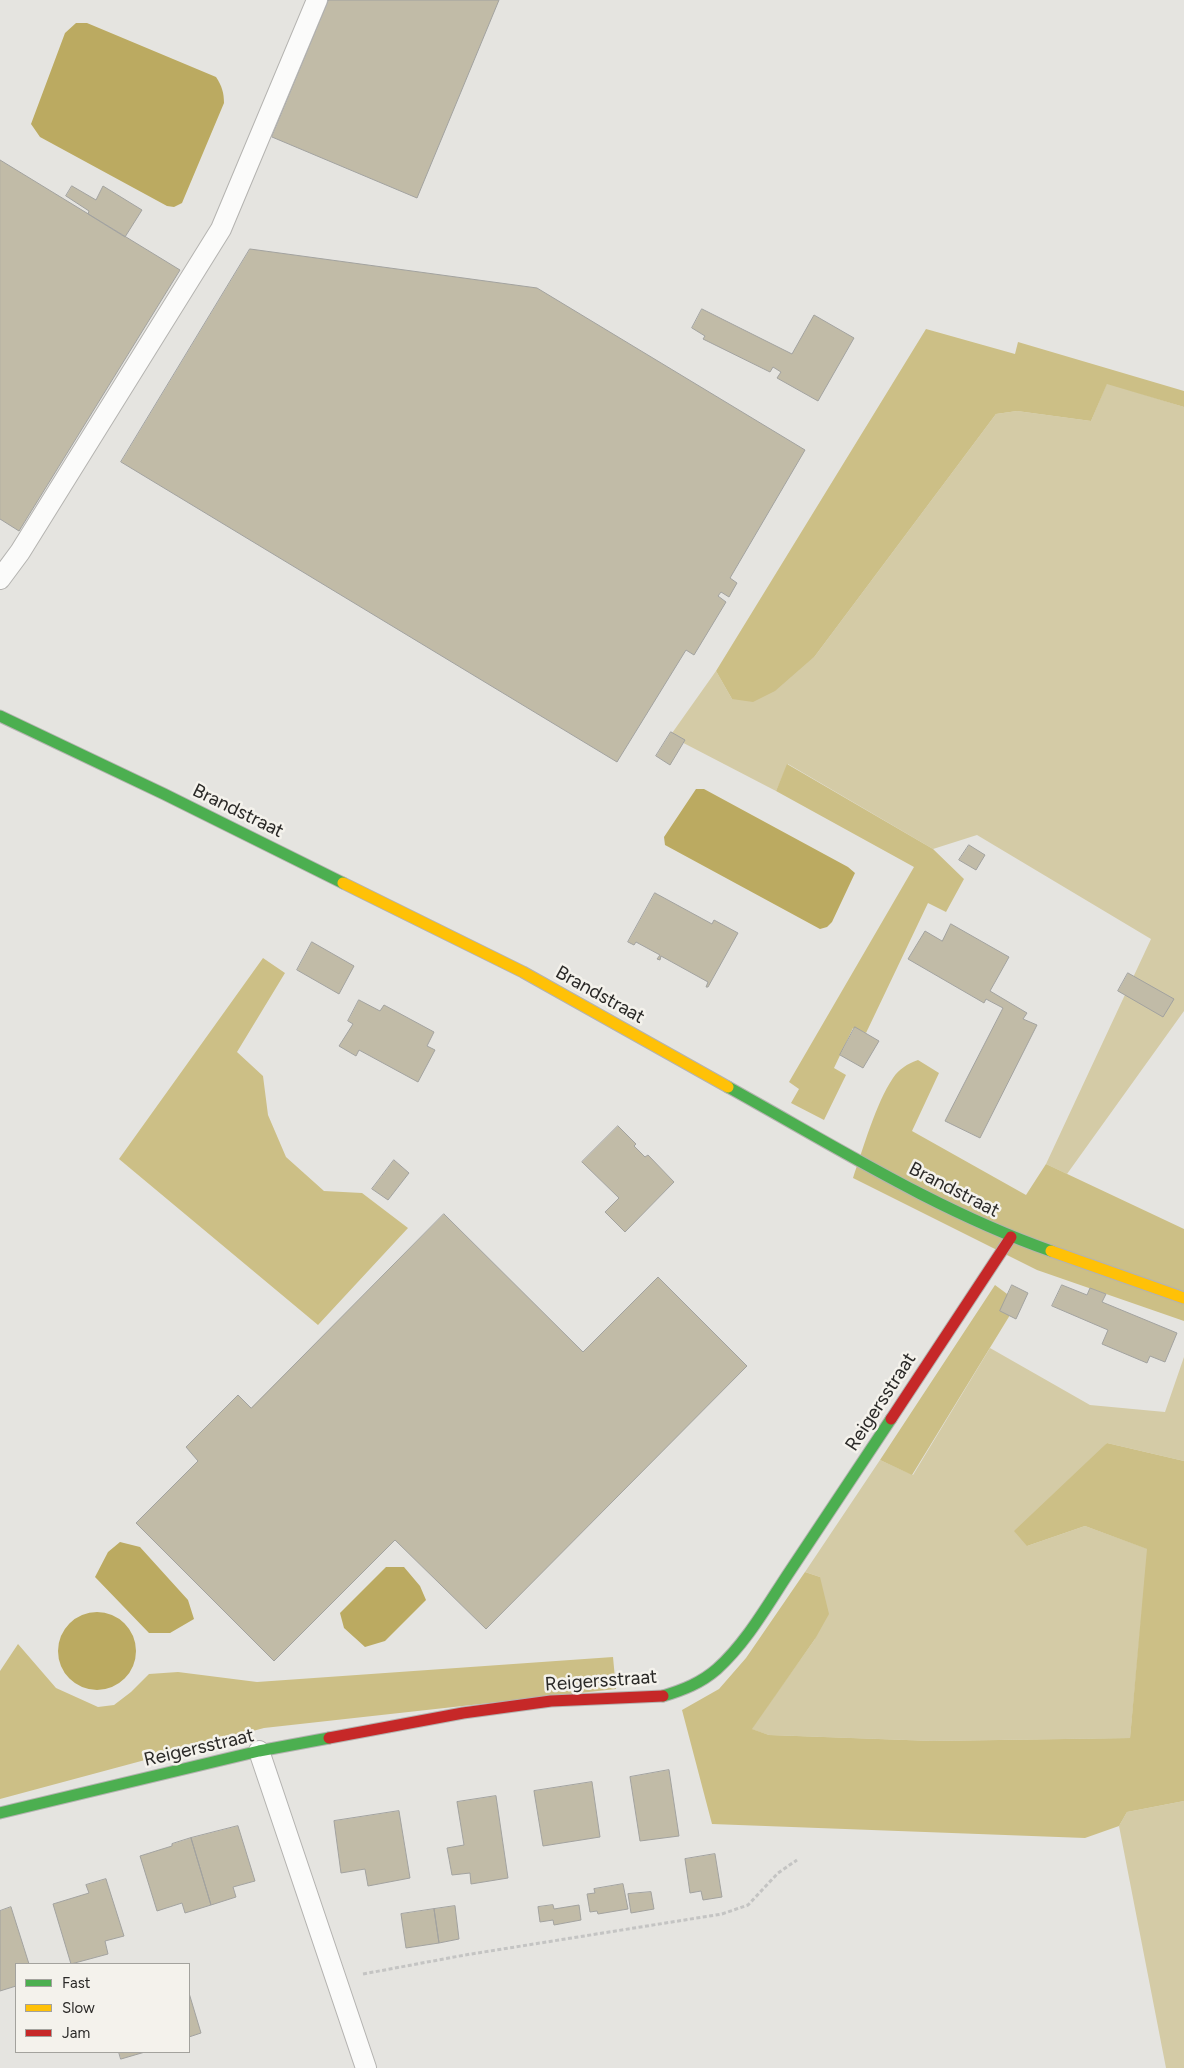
<!DOCTYPE html>
<style>
body{margin:0}
#map{position:relative;width:1184px;height:2068px;overflow:hidden;background:#e5e4e0;font-family:Figtree,sans-serif}
canvas{display:block}
.legend{position:absolute;left:15px;top:1963px;width:175px;height:90px;box-sizing:border-box;background:#f4f2ec;border:1px solid #a3a29d;margin:0;padding:6px 9px;list-style:none;font-size:15px;color:#2a2927}
.legend li{display:flex;align-items:center;gap:10px;height:25px}
.legend b{width:25px;border:1px solid #a3a29d}
</style>
<div id="map">
<canvas width="1184" height="2068"></canvas>
<ul class="legend">
<li><b style="height:6px;background:#4caf50"></b>Fast</li>
<li><b style="height:6px;background:#ffc107"></b>Slow</li>
<li><b style="height:6px;background:#c62828"></b>Jam</li>
</ul>
</div>
<script>
const c = document.querySelector('canvas').getContext('2d');
c.lineJoin = 'round';
function fill(path, color) { c.fillStyle = color; c.fill(path, 'evenodd'); }
function trace(path, color, width, dash) { c.strokeStyle = color; c.lineWidth = width; c.lineCap = dash ? 'butt' : 'round'; c.setLineDash(dash || []); c.stroke(path); }
function write(font, color, halo, rows, align = 'center') {
  c.font = font + ' Figtree,sans-serif'; c.lineWidth = 5; c.setLineDash([]); c.textBaseline = 'middle'; c.strokeStyle = halo; c.fillStyle = color; for (const [text, x, y, turn = 0] of rows) {
    c.save(); c.translate(x, y); c.rotate((+turn || 0) * Math.PI / 180); c.textAlign = isNaN(turn) ? turn : align; if (halo) c.strokeText(text, 0, 0); c.fillText(text, 0, 0); c.restore();
  }
}
const green = new Path2D(`
 M1107 383 1184 407V1011L1067 1174 1046 1164 1151 939 977 835 933 849 788 764 776 791 670 736 716 671 732 699 815 656 996 414 1017 411 1091 421Z
 M990 1348 1090 1405 1165 1412 1184 1357V1461L1107 1443 1027 1546 1085 1526 1148 1549 1130 1738 933 1741 769 1735 751 1729 815 1639 820 1577 805 1572 880 1460 913 1475Z
 M1184 1801V2068H1166L1119 1826 1127 1812Z`);
const forest = new Path2D(`
 M926 329 1015 354 1018 342 1184 391V407L1107 384 1091 421 1017 411 996 414 815 656 775 691 753 702 732 699 716 671Z
 M787 764 933 849 964 879 946 912 928 903 866 1033 853 1028 834 1068 846 1075 824 1120 791 1103 799 1089 789 1082 914 867 776 791Z
 M263 958 285 973 237 1052 263 1076 268 1115 286 1157 324 1191 362 1193 408 1228 318 1325 119 1159Z
 M918 1060 939 1073 912 1131 1026 1195 1046 1164 1184 1229V1321L1037 1270 853 1178C863 1149 876 1103 893 1078 899 1069 907 1064 918 1060Z
 M995 1285 1018 1302 912 1475 880 1460Z
 M1107 1443 1184 1461V1801L1127 1812 1119 1826 1085 1838 712 1824 682 1710 719 1689 746 1658 805 1572 820 1577 829 1614 815 1639 752 1729 769 1735 933 1741 1130 1738 1147 1549 1085 1526 1027 1546 1014 1531Z
 M18 1644 56 1688 98 1707 114 1705 131 1692 149 1674 178 1672 257 1682 613 1657 616 1689 264 1728 0 1799V1671Z`);
const water = new Path2D(`
 M76 23H87L216 77C222 86 224 93 224 103L182 203 174 207 167 206 40 137 31 124 65 33Z
 M696 789H704L848 867 855 873 832 922 827 927 820 929 665 845 664 837Z
 M120 1542 140 1547 188 1600 194 1619 170 1633H149L95 1577 108 1552Z
 M386 1567H404L420 1586 426 1600 385 1641 365 1647 344 1628 340 1613Z
 M58 1651a39 39 0 1 1 78 0a39 39 0 1 1-78 0Z`);
const building = new Path2D(`
 M329 0H499L417 198 272 137Z
 M0 160 180 270 19 531 0 519Z
 M72 186 96 200 103 186 142 210 125 237 88 214 89 211 66 196Z
 M250 249 537 288 805 450 730 578 737 583 729 597 721 592 718 596 726 602 694 655 686 650 617 762 121 462Z
 M702 309 792 354 814 315 854 338 818 401 777 378 781 372 773 367 770 372 703 339 705 336 692 328Z
 M671 732 685 740 670 765 656 756Z
 M969 845 985 855 976 870 959 860Z
 M655 893 712 924 714 920 738 933 708 987H706L708 982 661 956 660 960 657 959 660 955 636 942 634 945 628 942Z
 M951 924 1009 957 990 991 1027 1013 1023 1019 1037 1025 980 1138 945 1121 1003 1008 986 999 984 1003 908 959 925 931 942 941Z
 M312 942 354 966 339 994 297 970Z
 M1128 973 1174 999 1163 1017 1118 991Z
 M359 1000 380 1011 384 1005 434 1032 427 1046 435 1050 418 1082 359 1050 356 1056 339 1046 353 1024 348 1021Z
 M855 1027 879 1041 863 1068 840 1055Z
 M618 1126 636 1144 634 1146 645 1157 648 1155 674 1182 625 1232 605 1212 619 1198 582 1162Z
 M394 1160 409 1173 388 1200 372 1189Z
 M444 1214 583 1352 658 1277 747 1366 486 1629 395 1540 274 1661 136 1523 198 1461 186 1447 238 1395 251 1408Z
 M1012 1285 1028 1293 1016 1319 1000 1311Z
 M1062 1285 1087 1295 1090 1288 1106 1294 1102 1302 1177 1333 1165 1362 1150 1356 1147 1363 1102 1344 1108 1330 1052 1306Z
 M669 1770 679 1836 640 1841 630 1777Z
 M592 1782 600 1837 543 1846 534 1791Z
 M496 1796 508 1878 471 1884 470 1873 452 1875 447 1848 464 1845 457 1802Z
 M399 1811 410 1878 368 1886 365 1869 341 1873 334 1821Z
 M238 1826 255 1881 233 1887 236 1897 211 1905 191 1838Z
 M191 1838 211 1905 185 1913 182 1903 157 1911 140 1856 172 1846V1844Z
 M715 1854 722 1897 703 1900 701 1891 690 1893 685 1859Z
 M106 1879 124 1936 105 1941 108 1954 71 1964 53 1904 89 1893 86 1885Z
 M623 1884 628 1909 598 1914 597 1911 590 1912 587 1894 595 1893 594 1889Z
 M651 1892 654 1909 631 1913 628 1894Z
 M553 1905 554 1909 579 1905 581 1920 554 1925 553 1920 540 1922 538 1907Z
 M455 1906 459 1939 439 1943 434 1909Z
 M11 1907 29 1964H16V1986L0 1991V1911Z
 M434 1909 439 1943 406 1948 401 1914Z
 M189 1993 201 2033 189 2037Z
 M119 2052H145L121 2059Z`);
const path = new Path2D(`
 M363 1974 465 1955 722 1914 748 1905 778 1873 797 1860`);
const lane = new Path2D(`
 M0 579 20 552 221 229 317 0
 M259 1751 366 2068`);
const fast = new Path2D(`
 M0 716 164 794 343 883
 M728 1087C833 1145 937 1211 1051 1251
 M663 1696C683 1690 701 1683 717 1669 747 1642 768 1604 790 1571 823 1521 857 1470 891 1419
 M0 1813 259 1751 329 1738`);
const slow = new Path2D(`
 M343 883 523 972 728 1087
 M1051 1251 1184 1298`);
const jam = new Path2D(`
 M891 1419 1011 1237
 M329 1738 463 1713 551 1701 663 1696`);
const streetNames = [
 ["Brandstraat",238,811,26],
 ["Brandstraat",600,995,29],
 ["Brandstraat",954,1190,27],
 ["Reigersstraat",881,1402,-57],
 ["Reigersstraat",601,1681,-4],
 ["Reigersstraat",199,1748,-13]
];
fill(green, '#d4cba6');
fill(forest, '#ccbf86');
fill(water, '#bbaa61');
fill(building, '#c1bba7');
trace(building, '#a2a29f', 1);
trace(lane, '#b4b3b0', 22);
trace(fast, '#b4b3b0', 13);
trace(slow, '#b4b3b0', 13);
trace(jam, '#b4b3b0', 13);
trace(path, '#c4c4c3', 3, [4, 2.5]);
trace(lane, '#fbfbfa', 20);
trace(fast, '#4caf50', 11);
trace(slow, '#ffc107', 11);
trace(jam, '#c62828', 11);
write('19px', '#2a2927', '#f4f2ec', streetNames);
</script>
